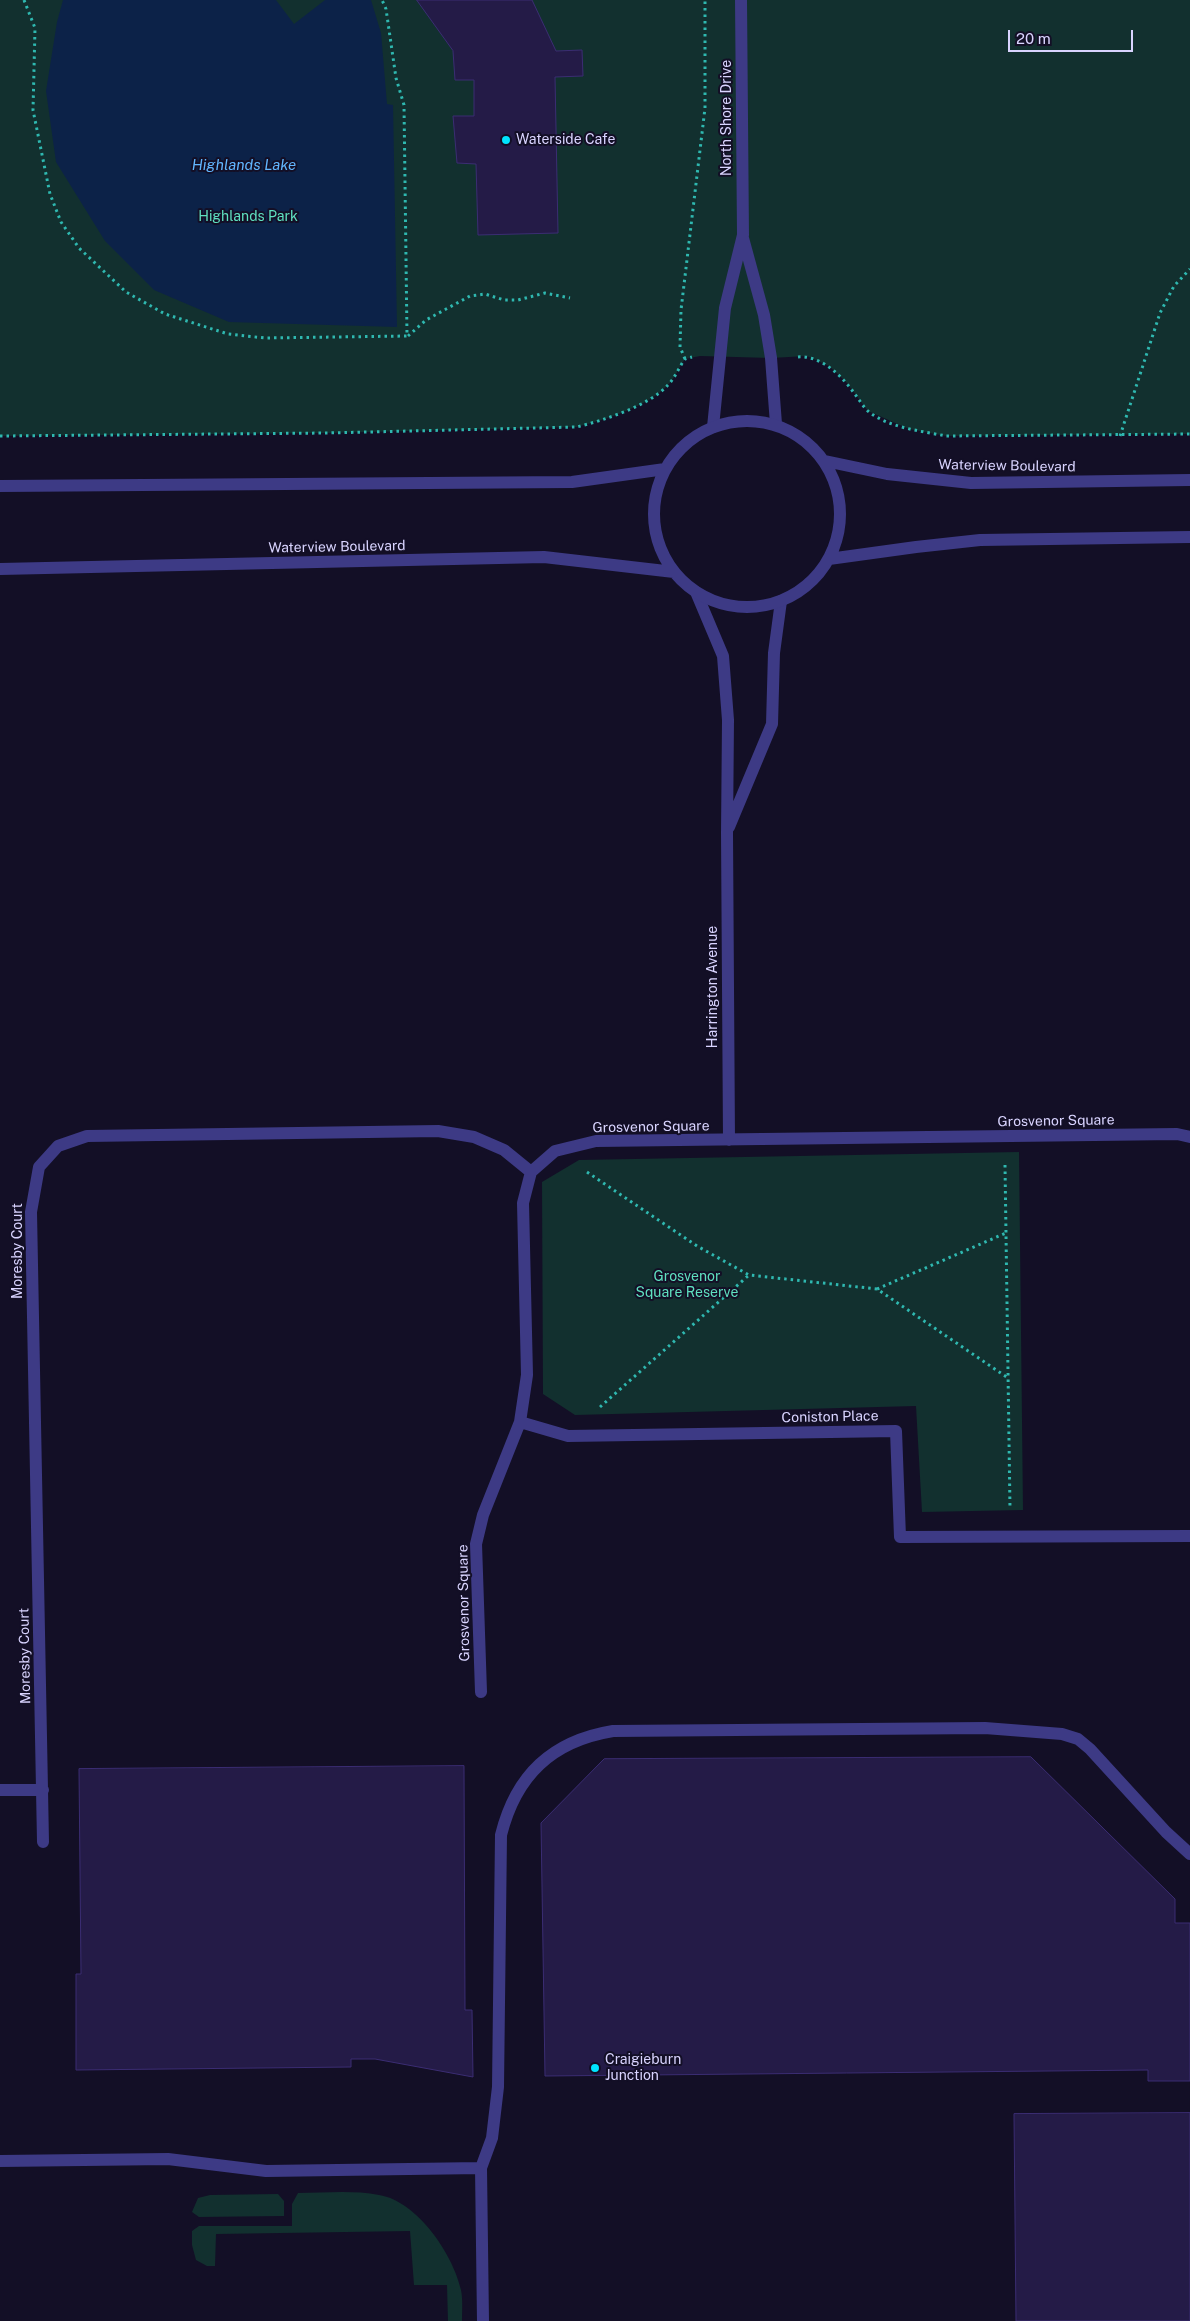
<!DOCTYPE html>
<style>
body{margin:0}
#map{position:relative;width:1190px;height:2321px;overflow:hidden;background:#130f26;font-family:"Public Sans",sans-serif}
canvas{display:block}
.scale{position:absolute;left:1008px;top:30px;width:125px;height:22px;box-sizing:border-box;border:2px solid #d9d4ff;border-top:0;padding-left:6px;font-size:15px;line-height:18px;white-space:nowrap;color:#d9d4ff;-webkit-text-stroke:4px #130f26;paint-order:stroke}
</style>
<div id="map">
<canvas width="1190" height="2321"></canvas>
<div class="scale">20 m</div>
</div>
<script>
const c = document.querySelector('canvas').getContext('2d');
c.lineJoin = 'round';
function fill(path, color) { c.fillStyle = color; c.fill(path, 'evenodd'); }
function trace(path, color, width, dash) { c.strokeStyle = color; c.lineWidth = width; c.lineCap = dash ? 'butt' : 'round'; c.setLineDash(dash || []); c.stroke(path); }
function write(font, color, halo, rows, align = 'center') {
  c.font = font + ' "Public Sans",sans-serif'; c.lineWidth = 4; c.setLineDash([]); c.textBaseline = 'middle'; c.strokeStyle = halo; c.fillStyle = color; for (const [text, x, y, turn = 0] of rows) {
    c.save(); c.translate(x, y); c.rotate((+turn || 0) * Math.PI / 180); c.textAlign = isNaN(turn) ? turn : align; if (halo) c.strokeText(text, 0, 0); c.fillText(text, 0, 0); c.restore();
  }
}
const green = new Path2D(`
 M0 0H1190V434L946 436 909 429 868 411 846 382 829 366 807 356 771 358 700 356 685 359C679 367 675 378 668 385 649 406 604 420 577 427L326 433 0 436Z
 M1019 1152 1023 1510 922 1512 916 1406 575 1415 543 1394 542 1182 579 1160Z
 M298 2193C324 2193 353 2190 379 2195 417 2201 453 2254 461 2290 463 2300 462 2311 462 2321H448L447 2285H414L410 2231 216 2234 215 2266H207L196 2260 192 2245V2231L199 2226H292V2204Z
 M278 2194 284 2201V2216L199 2217 192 2212 198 2198 210 2195Z`);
const water = new Path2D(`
 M63 0H276L294 24 325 0H371L381 33 387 104 393 105 397 327 229 322 154 290 105 241 56 162 46 91 57 22Z`);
const building = new Path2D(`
 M417 0H532L556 51 582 50 583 76 555 77 558 233 478 235 476 164 457 163 453 116H474V80H455L453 51Z
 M1031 1757 1175 1899V1923H1190V2081H1148V2070L545 2076 541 1823 604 1759Z
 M464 1766 465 2010H472L473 2077 375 2059H351V2067L76 2070V1974H81L79 1769Z
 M1190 2113V2321H1016L1014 2114Z`);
const path = new Path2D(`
 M24 0 35 28 33 110 50 194 61 222 79 248 126 292 165 314 228 334 265 338 407 336 404 105 396 78 386 9 382 0
 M408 336 426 320 470 296 485 294 504 300H518L545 293 570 298
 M798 357C821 355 842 376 854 393 859 399 863 407 869 412 890 428 921 431 946 436L1190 434
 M685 359 680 347 681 310 705 108V0
 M0 436 326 433 577 427C604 420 649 406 668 385 675 378 679 367 685 359L692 357
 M1120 436 1160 313 1174 286 1190 269
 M1005 1165 1010 1509
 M587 1172 697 1246 749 1275 877 1289 1008 1378
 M877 1289 1006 1233
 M600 1407 749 1275`);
const service = new Path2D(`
 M0 2161 168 2159 266 2171 481 2168
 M483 2321 481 2168 492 2138 498 2087 501 1835C516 1775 552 1741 613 1731L985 1728 1062 1734 1078 1739 1090 1749 1166 1832 1190 1854`);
const minor = new Path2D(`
 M743 238 764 315 771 358 776 424
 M713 427 725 308 743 235 741 0
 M696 592 723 656 728 720 727 833 729 1140
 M729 827 772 724 774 653 781 601
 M520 1422 568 1436 896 1431 900 1537 1190 1536
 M481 1692 476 1544 483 1515 520 1422 527 1375 523 1203 531 1172 555 1151 596 1141 1177 1134 1190 1137
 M0 1790H43
 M43 1842 31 1212 39 1167 58 1146 87 1136 438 1131 474 1137 504 1150 531 1172`);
const tertiary = new Path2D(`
 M654 514a93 93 0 1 1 186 0a93 93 0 1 1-186 0Z
 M825 461 887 474 971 483 1190 480
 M0 486 572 482 665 469
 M829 559 916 547 980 540 1190 537
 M0 569 544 557 674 572`);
const markers = [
 [506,140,5,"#00e5ff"],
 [595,2068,5,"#00e5ff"]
];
const streetNames = [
 ["North Shore Drive",727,118,-90],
 ["Waterview Boulevard",1007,466,1],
 ["Waterview Boulevard",337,547,-1],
 ["Harrington Avenue",713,987,-90],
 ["Grosvenor Square",1056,1121,-1],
 ["Grosvenor Square",651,1127,-1],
 ["Moresby Court",18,1251,-90],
 ["Coniston Place",830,1417,-1],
 ["Grosvenor Square",464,1603,-91],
 ["Moresby Court",25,1656,-91]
];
const poiNames = [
 ["Waterside Cafe",516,140],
 ["Craigieburn",605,2060],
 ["Junction",605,2076]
];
const parkNames = [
 ["Highlands Park",248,217],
 ["Grosvenor",687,1277],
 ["Square Reserve",687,1293]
];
const waterNames = [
 ["Highlands Lake",244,165]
];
fill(green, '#12302f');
fill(water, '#0c2248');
fill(building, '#241b47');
trace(building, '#3b2d73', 1);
trace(path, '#2fb8b0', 3, [2.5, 4]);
trace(service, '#3d3a85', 12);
trace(minor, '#3d3a85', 12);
trace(tertiary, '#3d3a85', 12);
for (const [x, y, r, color] of markers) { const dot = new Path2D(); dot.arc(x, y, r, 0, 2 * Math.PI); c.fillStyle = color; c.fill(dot); trace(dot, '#130f26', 2); }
write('14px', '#d9d4ff', '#130f26', streetNames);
write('14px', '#d9d4ff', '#130f26', poiNames, 'left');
write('14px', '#5fe0c0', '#130f26', parkNames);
write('italic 15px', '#62b6ff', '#130f26', waterNames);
</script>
